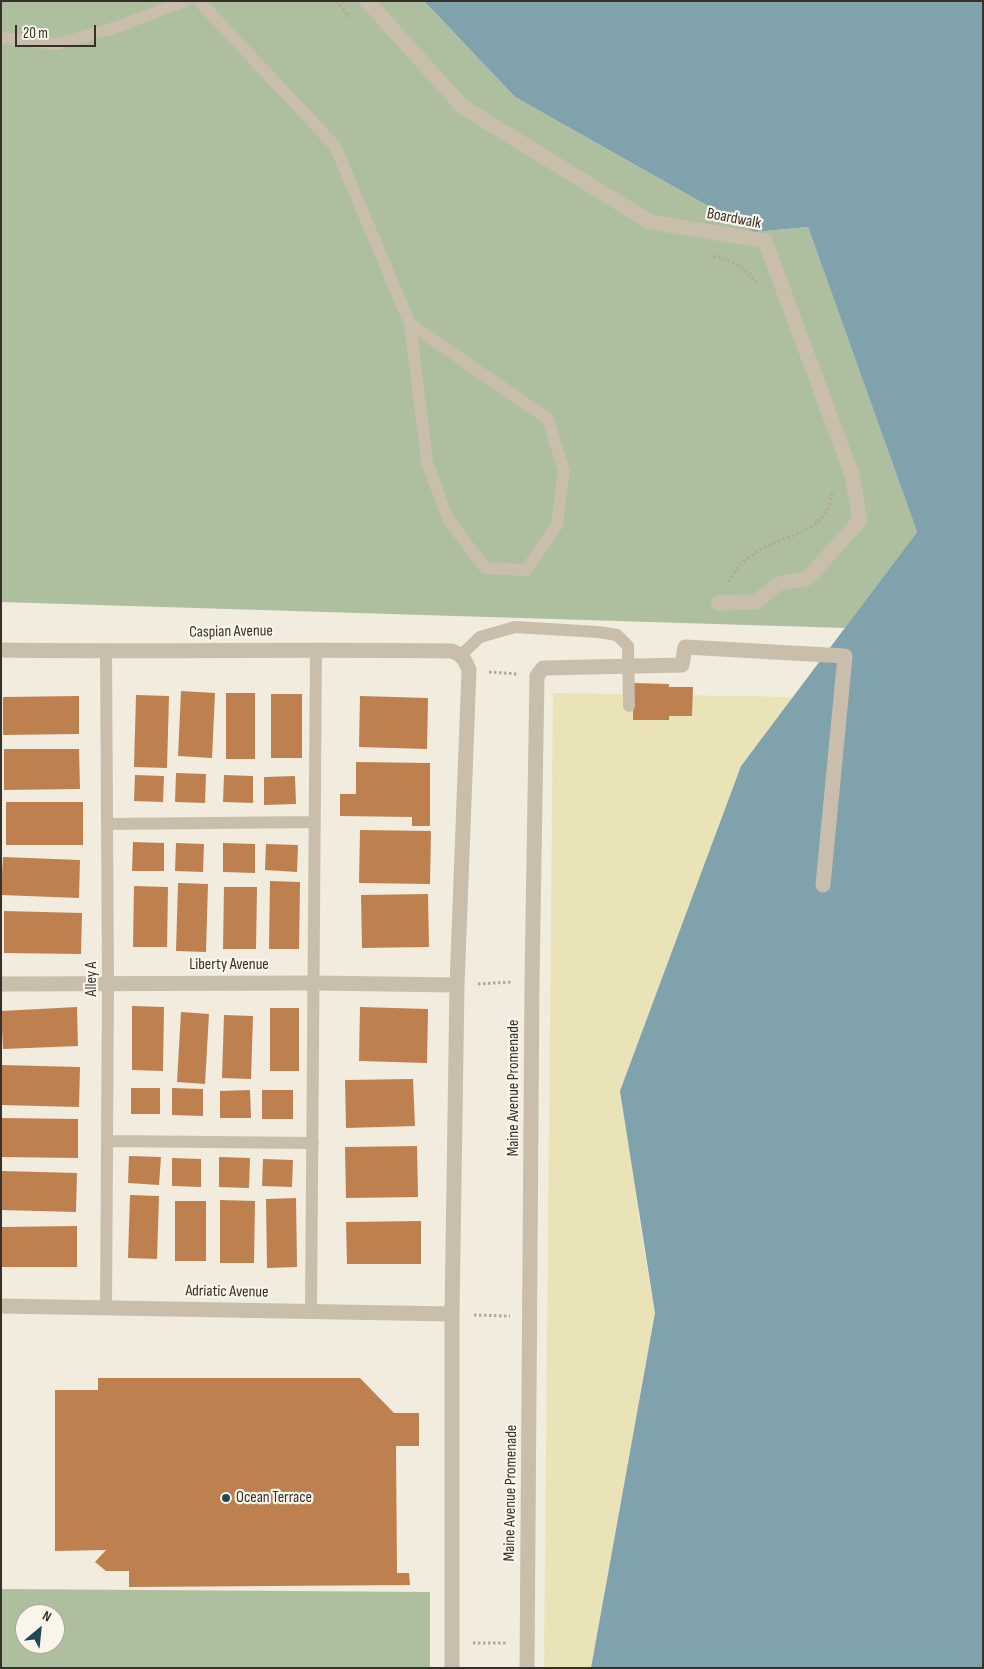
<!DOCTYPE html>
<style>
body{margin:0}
#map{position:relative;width:984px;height:1669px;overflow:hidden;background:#f1ecde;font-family:"Sofia Sans Condensed",sans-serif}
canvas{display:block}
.frame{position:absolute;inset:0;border:2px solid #37302a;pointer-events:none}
.north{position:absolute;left:15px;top:1604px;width:50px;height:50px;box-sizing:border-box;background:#f9f5ea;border:1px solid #aba69d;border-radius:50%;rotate:28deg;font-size:14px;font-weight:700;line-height:20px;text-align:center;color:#37302a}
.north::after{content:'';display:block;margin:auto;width:18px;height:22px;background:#214856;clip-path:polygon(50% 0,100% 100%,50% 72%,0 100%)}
.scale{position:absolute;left:15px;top:25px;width:81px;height:22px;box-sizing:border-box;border:2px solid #37302a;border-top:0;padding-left:6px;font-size:15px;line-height:18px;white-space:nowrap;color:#37302a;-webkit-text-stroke:4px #f9f5ea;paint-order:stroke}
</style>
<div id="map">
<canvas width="984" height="1669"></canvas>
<div class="frame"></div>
<div class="north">N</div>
<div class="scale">20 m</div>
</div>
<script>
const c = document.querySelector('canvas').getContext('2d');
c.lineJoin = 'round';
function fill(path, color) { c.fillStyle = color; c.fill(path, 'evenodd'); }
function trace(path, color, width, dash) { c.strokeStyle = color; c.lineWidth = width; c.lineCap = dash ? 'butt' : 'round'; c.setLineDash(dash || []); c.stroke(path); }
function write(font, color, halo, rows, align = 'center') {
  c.font = font + ' "Sofia Sans Condensed",sans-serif'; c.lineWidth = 4.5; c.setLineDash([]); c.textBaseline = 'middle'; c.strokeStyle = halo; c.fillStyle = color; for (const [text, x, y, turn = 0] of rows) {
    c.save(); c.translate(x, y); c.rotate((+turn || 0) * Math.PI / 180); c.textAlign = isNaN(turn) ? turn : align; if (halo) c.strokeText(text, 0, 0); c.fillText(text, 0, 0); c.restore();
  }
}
const green = new Path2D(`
 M1 1H424L515 97 754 232 808 227 917 532 845 628 1 602Z
 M1 1589 430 1592V1668H1ZM25 1614H55V1644H25Z`);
const sand = new Path2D(`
 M553 693 794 697 741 766 638 1213 655 1313 591 1668H544Z`);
const water = new Path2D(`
 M424 1H983V1668H591L655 1313 620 1091 741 766 917 532 808 227 754 232 515 97Z`);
const building = new Path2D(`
 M633 683 669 684V687H693L692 716H669V720H633Z
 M181 691 215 693 212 758 178 756Z
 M226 693H255V759H226Z
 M271 694H302V758H271Z
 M136 695 169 696 167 768 134 767Z
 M79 696V734L3 735V697Z
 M360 696 428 698 427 749 359 747Z
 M4 749H79L80 789 4 790Z
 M356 762 430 763V826H412V817L340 816V794H356Z
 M176 773 206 774 205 803 175 802Z
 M135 775 164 776 163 802 134 801Z
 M224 775 253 776V803L223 802Z
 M295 776 296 804 264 805V777Z
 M6 802H83V845H6Z
 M360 830 431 831 430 884 359 883Z
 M133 842 164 843V871H132Z
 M176 843 204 844 203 872 175 871Z
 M223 843 255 844V873L223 872Z
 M266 844 298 845 297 872 265 870Z
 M3 857 80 860 79 898 1 895Z
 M270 881 300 882 299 949H269Z
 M178 883 208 884 206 952 176 951Z
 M134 886 168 887 167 947H133Z
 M224 887H257L256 949H223Z
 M428 894 429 947 362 948 361 895Z
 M4 911 82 913 81 954 4 953Z
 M132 1006 164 1007 163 1071 132 1070Z
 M77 1007 78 1046 3 1049 1 1011Z
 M360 1007 428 1009 427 1063 359 1061Z
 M270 1008H299V1071H270Z
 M181 1012 209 1014 205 1084 177 1082Z
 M224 1015 253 1016 251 1079 222 1078Z
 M1 1065 80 1067 79 1107 1 1105Z
 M413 1079 415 1126 346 1128 345 1080Z
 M131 1088H160V1114H131Z
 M172 1088 203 1089V1116L172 1115Z
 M250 1090 251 1118H220V1091Z
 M262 1090H293V1119H262Z
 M2 1118 78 1119V1158L2 1157Z
 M417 1146 418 1197 346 1198 345 1147Z
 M129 1156 161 1157 159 1185 128 1183Z
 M219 1157 250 1158 249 1188 219 1187Z
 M172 1158 201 1159V1187L172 1186Z
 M263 1159 293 1160 292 1187 262 1186Z
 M1 1171 77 1173 76 1212 1 1210Z
 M130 1195 159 1196 157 1259 128 1258Z
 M296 1198 297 1267 267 1268 266 1199Z
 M220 1200 255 1201 254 1263H220Z
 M175 1201H206V1261H175Z
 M421 1221V1264H347L346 1222Z
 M77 1226V1267H1V1227Z
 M98 1378H360L394 1413H419V1446H396L397 1573H409L410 1585 129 1587V1571H106L95 1562 106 1550 55 1551V1390H98Z`);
const path = new Path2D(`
 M336 1 350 17
 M713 256C732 260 744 268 756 282
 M729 582C734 571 744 560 755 553 784 533 827 536 832 492
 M489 672 518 674
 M478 984 512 982
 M474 1315 510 1316
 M473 1643H507`);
const lane = new Path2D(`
 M199 1 335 146 410 324 427 462 448 519 485 568 526 570 557 525 564 471 548 419 410 324
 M1 38 57 44 114 28 185 1
 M461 655 480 637 515 627 598 632 617 635 628 646 629 706
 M107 824 315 822
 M107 1141 313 1143
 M106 1308 108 983 106 651
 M311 1311 316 649`);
const street = new Path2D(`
 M367 1 463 107 650 222 765 241 852 475 860 520 808 578 778 584 756 602 718 603
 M1 650C152 652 302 649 452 651 463 655 465 660 469 670L457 985 452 1314V1668
 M1 984 314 983 457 985
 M1 1306 452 1314
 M527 1668 532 981 537 676 543 668 682 665 685 647 845 656 823 885`);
const markers = [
 [226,1498,5,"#214856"]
];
const streetNames = [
 ["Boardwalk",734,219,11],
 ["Caspian Avenue",231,632,-1],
 ["Liberty Avenue",229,965],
 ["Alley A",92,979,-90],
 ["Maine Avenue Promenade",514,1088,-90],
 ["Adriatic Avenue",227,1292,1],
 ["Maine Avenue Promenade",511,1493,-89]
];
const poiNames = [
 ["Ocean Terrace",236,1498]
];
fill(green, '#aebf9f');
fill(sand, '#eae3b7');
fill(water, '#7fa2ad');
fill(building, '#bf804f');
trace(path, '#b4a995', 3, [2.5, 2.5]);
trace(lane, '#c9beab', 12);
trace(street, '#c9beab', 15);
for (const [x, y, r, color] of markers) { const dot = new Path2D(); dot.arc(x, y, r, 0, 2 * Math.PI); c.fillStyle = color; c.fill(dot); trace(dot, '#f9f5ea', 2); }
write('16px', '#37302a', '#f9f5ea', streetNames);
write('16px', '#37302a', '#f9f5ea', poiNames, 'left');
</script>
